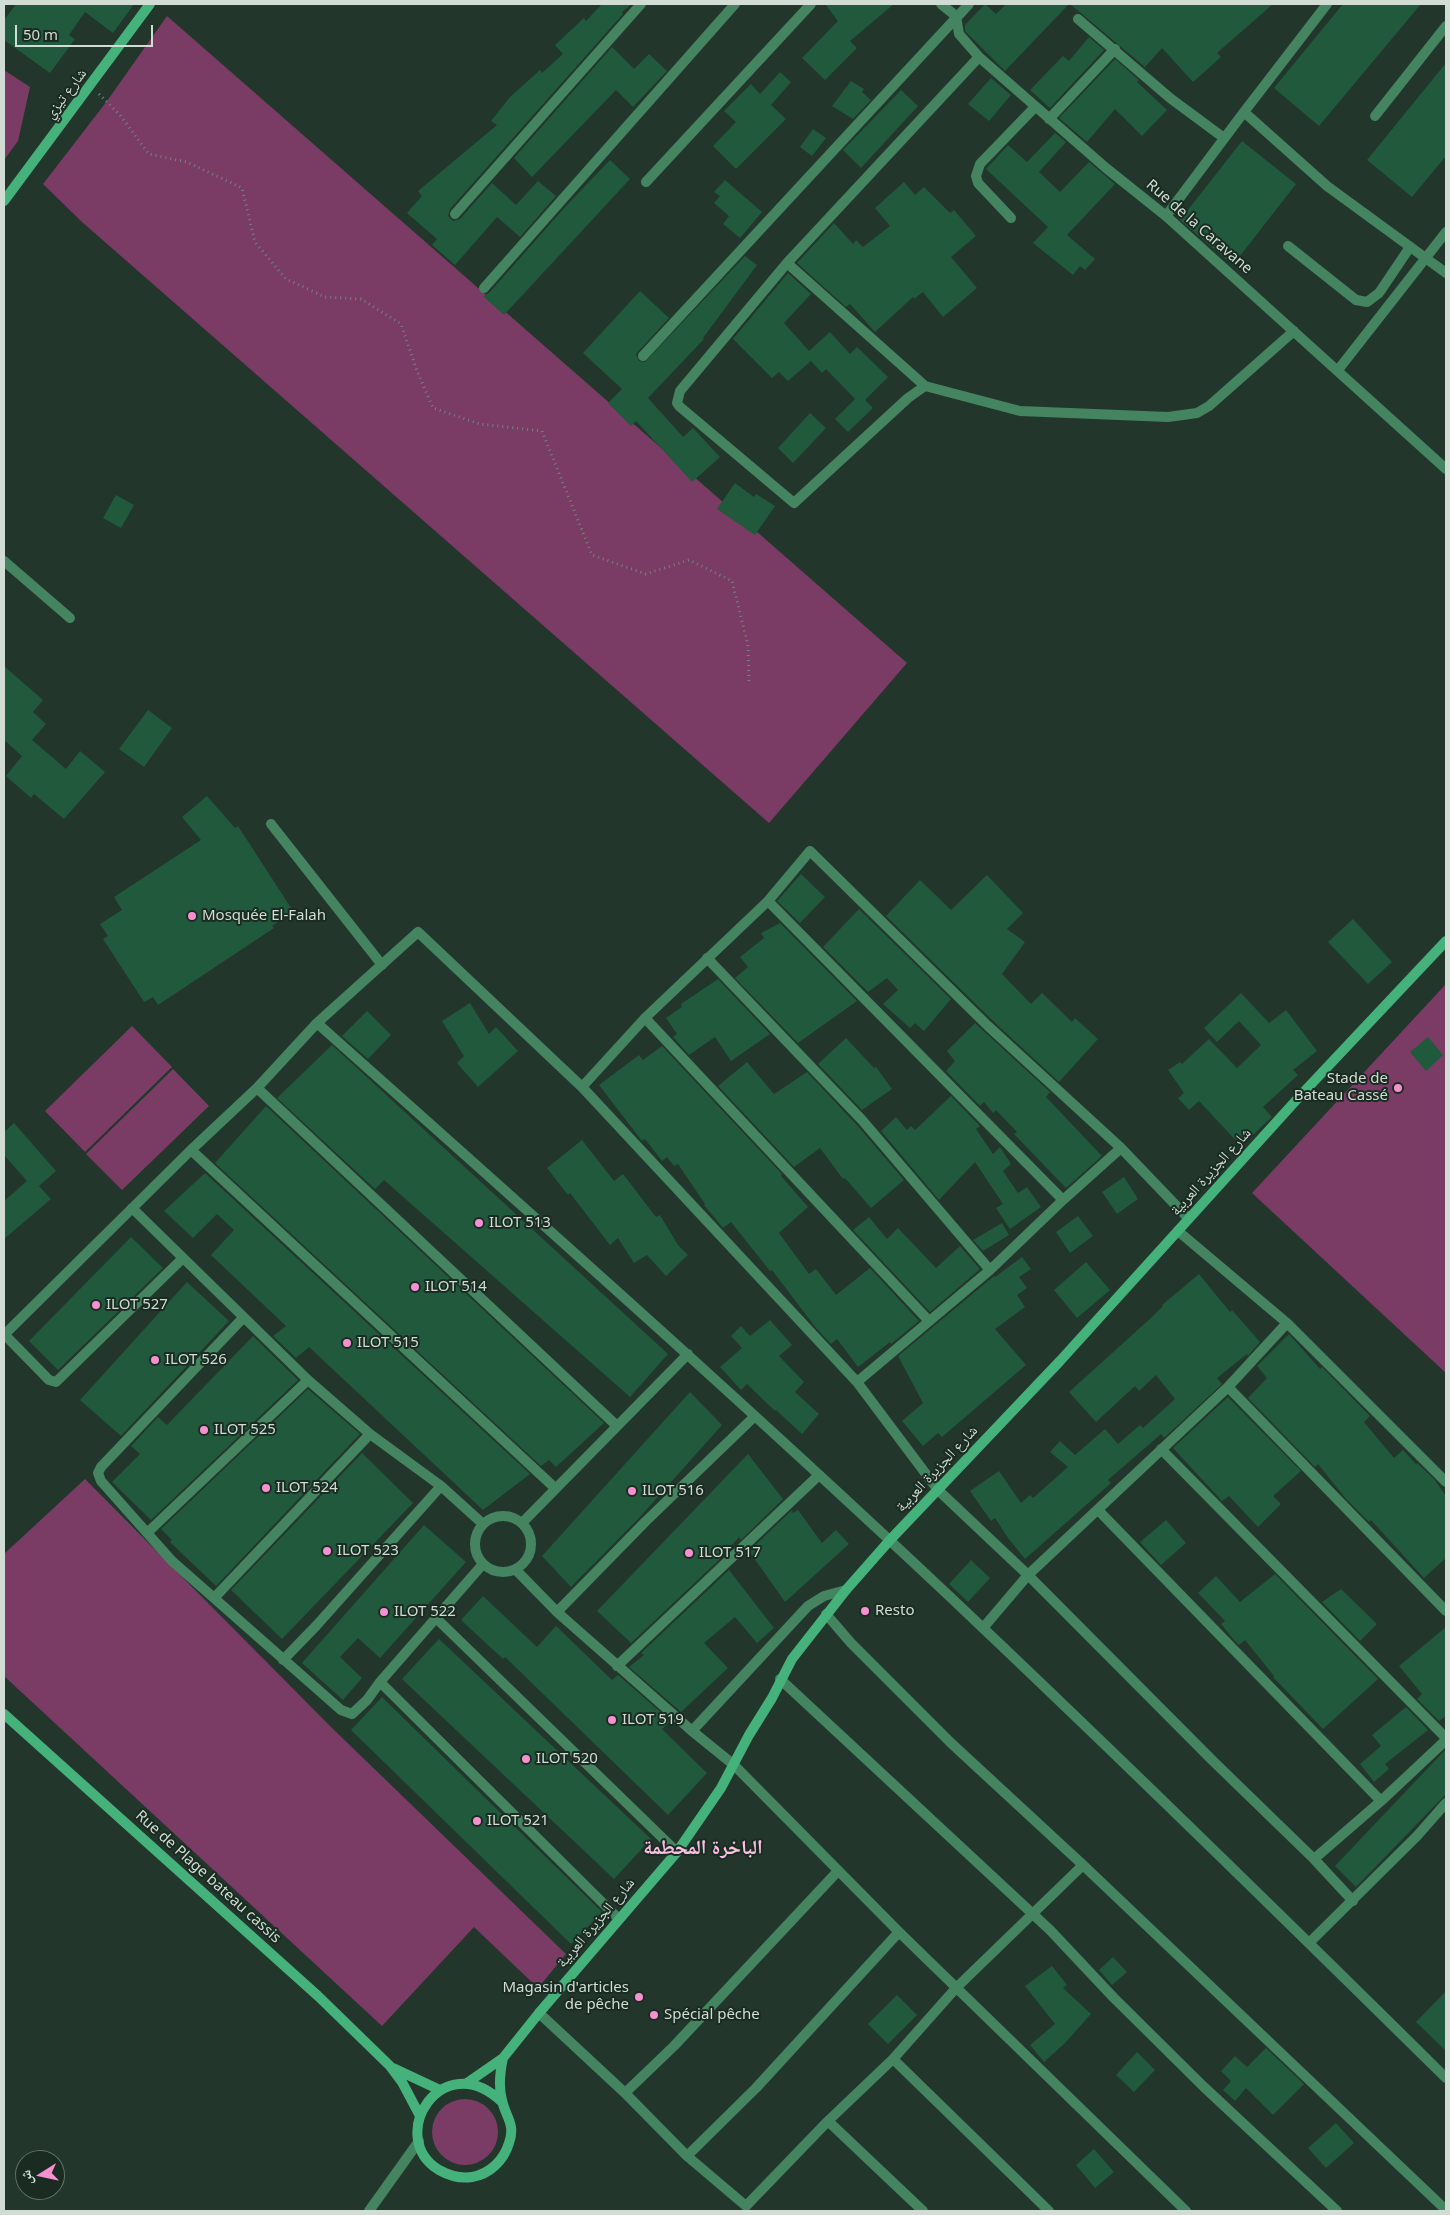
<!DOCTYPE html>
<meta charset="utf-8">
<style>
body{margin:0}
#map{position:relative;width:1450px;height:2215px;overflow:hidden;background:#23362b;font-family:"Noto Sans","Noto Naskh Arabic",sans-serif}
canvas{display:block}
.frame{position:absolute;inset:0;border:5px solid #d0dcd4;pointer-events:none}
.north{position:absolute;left:15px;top:2150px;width:50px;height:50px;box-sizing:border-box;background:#1a2c22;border:1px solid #637269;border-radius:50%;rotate:260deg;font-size:14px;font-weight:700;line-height:20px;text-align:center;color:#d0dcd4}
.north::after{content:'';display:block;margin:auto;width:18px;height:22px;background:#f690d0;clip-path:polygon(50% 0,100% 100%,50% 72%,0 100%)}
.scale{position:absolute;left:15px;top:25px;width:138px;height:22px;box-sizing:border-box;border:2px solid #d0dcd4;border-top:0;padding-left:6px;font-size:15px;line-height:18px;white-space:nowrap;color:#d0dcd4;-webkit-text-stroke:4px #1a2c22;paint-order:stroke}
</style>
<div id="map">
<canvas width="1450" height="2215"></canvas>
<div class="frame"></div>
<div class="north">ش</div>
<div class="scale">50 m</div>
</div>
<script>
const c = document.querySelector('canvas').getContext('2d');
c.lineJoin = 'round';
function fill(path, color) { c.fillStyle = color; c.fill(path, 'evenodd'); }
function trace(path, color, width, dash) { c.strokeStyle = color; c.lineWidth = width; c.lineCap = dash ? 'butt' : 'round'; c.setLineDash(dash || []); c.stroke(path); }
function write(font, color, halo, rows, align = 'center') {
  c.font = font + ' "Noto Sans","Noto Naskh Arabic",sans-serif'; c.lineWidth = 4; c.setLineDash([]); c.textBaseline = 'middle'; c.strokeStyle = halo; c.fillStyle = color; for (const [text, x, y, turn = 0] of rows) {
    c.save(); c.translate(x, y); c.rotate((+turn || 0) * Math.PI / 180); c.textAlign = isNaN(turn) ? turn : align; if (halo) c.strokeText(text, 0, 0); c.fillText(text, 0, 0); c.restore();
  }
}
const green = new Path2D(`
 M167 16 907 663 769 823 82 222 43 184 107 101Z
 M4 70 30 87 18 141 4 160Z
 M1446 984V1373L1252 1193Z
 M132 1026 172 1067 85 1152 45 1111Z
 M173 1069 209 1106 122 1190 86 1154Z
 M85 1479 332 1728 566 1954 538 1988 474 1927 382 2026 4 1676V1554Z
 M432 2132a33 33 0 1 1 66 0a33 33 0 1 1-66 0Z`);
const building = new Path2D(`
 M16 4H134L113 33 85 12 69 35 75 39 50 73 4 40V20Z
 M602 4H632L622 12 623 14 450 209 448 216 453 221 460 219 492 183 516 205 538 181 556 196 520 237 497 217 455 265 432 245 437 239 407 213 422 196 418 191 497 125 491 121 510 97 540 70 542 73 563 54 555 45 584 18 586 21Z
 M825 4H894L850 41 857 48 825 80 802 58 838 21Z
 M985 4 996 14 1006 4H1069L1005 71 965 31V25Z
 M1070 4H1273L1217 53 1221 57 1193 82 1162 48 1145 67Z
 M1343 4H1421L1319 126 1274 88Z
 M1089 37 1104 50 1050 108 1030 90 1063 56 1069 61Z
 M612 47 634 69 649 54 667 71 633 107 616 90 532 177 514 158Z
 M1115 59 1139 80 1137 82 1167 110 1142 136 1115 109 1087 142 1059 118Z
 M1446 63V156L1412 197 1367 160Z
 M780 72 791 82 771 105 786 119 736 169 713 146 736 122 724 111 751 84 760 94Z
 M991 78 1011 95 989 121 968 104Z
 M851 81 864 89 862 92 871 100 853 119 832 106Z
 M901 90 918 106 861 168 843 150Z
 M813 129 826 138 812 156 800 147Z
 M1055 133 1066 142 1039 172 1060 192 1089 162 1115 184 1067 235 1095 259 1085 270 1080 266 1073 275 1033 243 1048 227 986 169 1008 145 1027 162Z
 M1242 141 1296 184 1233 265 1180 220Z
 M610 160 630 179 504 315 483 296 489 293 566 206Z
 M725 180 762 212 740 238 723 224 729 216 714 203 720 196 714 192Z
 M904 182 915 195 924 187 950 213 954 210 976 236 951 257 977 288 943 317 923 292 914 299 913 297 875 332 850 304 846 307 797 263 834 223 853 244 856 240 863 247 890 226 875 208Z
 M745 256 757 265 703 338 704 339 648 398 683 437 693 428 720 457 692 482 636 421 631 426 608 403 622 389 583 353 640 291 669 318 636 354 639 361 645 362Z
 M788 273 811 294 784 323 809 351 830 332 850 354 857 347 888 377 865 400 873 408 848 432 835 419 855 399 826 369 822 373 811 361 788 381 779 372 772 378 733 339Z
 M810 413 826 428 793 463 778 448Z
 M735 483 754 497 756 494 775 506 755 535 717 509Z
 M116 495 134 505 121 528 103 518Z
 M4 666 43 700 33 712 46 724 32 740 66 769 80 751 105 772 64 819 34 794 31 798 6 776 22 756 4 740Z
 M148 710 172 728 144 767 119 749Z
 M207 796 235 828 238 826 293 911 272 926 274 928 158 1005 153 997 144 1002 103 939 108 936 100 924 122 910 114 897 201 840 182 817Z
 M801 874 825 897 800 923 777 901Z
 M987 875 1023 913 1007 929 1025 942 1002 974 1031 1004 1042 993 1072 1022 1075 1018 1098 1039 1059 1082 993 1021 886 916 920 880 951 910Z
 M859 909 951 999 924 1031 915 1023 910 1028 883 1004 898 990 887 978 868 992 823 947Z
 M1353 919 1392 962 1368 984 1328 942Z
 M780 923 857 1001 798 1043 735 978 748 967 740 957 764 938 761 933Z
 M718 979 770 1034 731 1061 715 1037 689 1055 673 1037 677 1034 666 1018 682 1007 681 1004Z
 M1241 993 1269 1023 1286 1010 1317 1051 1293 1070 1298 1075 1263 1107 1272 1117 1241 1146 1199 1101 1189 1110 1178 1098 1184 1093 1168 1070 1180 1062 1182 1064 1209 1039 1237 1068 1261 1045 1239 1021 1217 1042 1204 1028Z
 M470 1003 489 1034 496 1027 518 1051 478 1087 457 1063 464 1056 442 1021Z
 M367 1011 391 1035 368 1059 342 1036Z
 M975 1023 1050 1092 1046 1097 1102 1156 1066 1188 1014 1134 1017 1132 996 1110 993 1113 984 1102 980 1106 946 1071 955 1061 947 1051Z
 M1428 1037 1443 1055 1426 1071 1410 1052Z
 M846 1038 874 1068 876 1067 892 1089 862 1110 818 1064Z
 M332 1045 668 1354 630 1397 384 1180 375 1189 277 1098Z
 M662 1046 782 1174 781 1176 808 1207 779 1233 809 1274 816 1269 836 1295 870 1268 919 1321 891 1344 890 1342 858 1367 837 1339 831 1344 816 1328 772 1270 770 1271 731 1222 723 1228 704 1205 705 1204 678 1164 674 1166 667 1157 662 1161 645 1139 642 1141 599 1085 639 1055 643 1060Z
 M747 1062 774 1094 807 1072 857 1125 904 1180 871 1208 845 1178 843 1179 820 1148 794 1167 718 1086Z
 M951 1096 980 1126 976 1129 993 1154 1000 1147 1011 1164 1003 1171 1018 1193 1027 1187 1041 1207 1010 1229 996 1208 1003 1204 975 1162 939 1200 881 1131 896 1117 907 1130 911 1126 915 1130Z
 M266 1106 604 1423 556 1467 549 1460 541 1466 215 1163Z
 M14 1123 56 1171 39 1186 51 1199 4 1239V1201L27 1181 4 1155V1132Z
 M582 1140 614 1181 623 1174 656 1217 660 1215 678 1245 688 1255 666 1276 647 1255 634 1263 618 1238 610 1245 570 1193 568 1195 547 1168Z
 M205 1173 530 1474 483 1510 309 1347 296 1358 273 1336 286 1326 211 1255 234 1230 217 1214 193 1238 164 1211Z
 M1124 1177 1138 1199 1117 1214 1102 1192Z
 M1078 1216 1093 1236 1070 1253 1056 1232Z
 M869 1217 887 1239 898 1228 936 1268 960 1246 980 1269 930 1312 853 1230Z
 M1002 1223 1009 1235 983 1251 973 1240Z
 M131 1237 163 1268 58 1370 29 1341Z
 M1022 1257 1031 1269 1019 1277 1027 1288 1017 1295 1025 1307 995 1329 1026 1365 942 1437 938 1433 923 1446 902 1421 923 1403 898 1356 994 1276 995 1277Z
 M1086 1262 1110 1290 1077 1318 1054 1290Z
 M1199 1274 1230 1312 1232 1310 1260 1342 1248 1356 1247 1354 1217 1378 1222 1384 1164 1438 1161 1434 1108 1480 1111 1483 1025 1559 1008 1538 995 1518 991 1521 970 1491 999 1471 1021 1503 1030 1495 1033 1498 1068 1467 1050 1452 1060 1441 1075 1455 1105 1429 1118 1444 1140 1425 1143 1428 1175 1399 1156 1375 1139 1391 1135 1386 1096 1422 1069 1392 1152 1317 1163 1306 1162 1305Z
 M187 1282 229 1321 121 1436 80 1400Z
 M770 1320 792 1345 779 1356 804 1382 795 1392 819 1414 802 1434 776 1410 775 1411 747 1384 741 1390 720 1367 742 1348 731 1336 741 1326 750 1336Z
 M1289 1334 1320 1369 1322 1367 1370 1416 1364 1422 1394 1458 1403 1450 1416 1464 1417 1463 1434 1479 1446 1496V1558L1424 1578 1371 1520 1369 1522 1346 1499 1318 1464 1315 1467 1248 1398 1267 1378 1257 1366Z
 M253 1336 298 1380 151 1520 112 1482 140 1454 131 1446 158 1417 167 1425Z
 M308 1389 360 1434 216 1586 170 1542 172 1540 161 1529Z
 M690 1392 722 1425 639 1518 571 1587 542 1556Z
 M1228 1397 1301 1471 1273 1496 1281 1504 1258 1527 1229 1496 1222 1501 1173 1448Z
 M362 1453 413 1503 282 1639 231 1590Z
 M748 1454 783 1499 741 1540 739 1537 720 1559 631 1643 597 1611Z
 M792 1510 793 1513 798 1510 822 1543 836 1530 849 1544 785 1602 749 1551Z
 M1166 1520 1186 1543 1161 1565 1140 1542Z
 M424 1525 466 1562 380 1658 358 1638 340 1657 362 1678 343 1700 302 1663Z
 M971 1560 990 1578 968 1602 949 1584Z
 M729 1570 774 1628 757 1643 735 1617 704 1643 728 1668 681 1712 629 1667 644 1655 641 1653Z
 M1275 1574 1378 1679 1323 1729 1273 1677 1274 1676 1245 1640 1239 1645 1233 1639 1221 1624 1225 1621 1198 1593 1216 1576 1240 1602Z
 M1341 1589 1377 1624 1360 1641 1322 1602Z
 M483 1596 537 1647 556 1626 612 1680 618 1675 671 1721 662 1729 707 1773 668 1815 505 1657 503 1659 461 1620Z
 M1446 1627V1716L1439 1721 1417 1699 1422 1694 1399 1666Z
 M439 1639 651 1839 614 1879 402 1679Z
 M382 1697 602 1912 571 1944 351 1730Z
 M1406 1707 1428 1730 1385 1764 1389 1769 1374 1782 1360 1764 1381 1746 1372 1735Z
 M1446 1749V1794L1356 1887 1335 1866Z
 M1113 1957 1127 1972 1112 1985 1099 1970Z
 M1052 1966 1067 1985 1063 1988 1091 2014 1064 2044 1044 2062 1030 2045 1055 2024 1025 1986Z
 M1446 1991V2051L1416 2022Z
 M897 1995 917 2015 888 2044 868 2024Z
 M1266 2048 1304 2084 1273 2115 1246 2088 1235 2101 1223 2090 1231 2081 1221 2071 1235 2056 1247 2067Z
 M1137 2052 1155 2070 1134 2092 1116 2075Z
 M1336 2123 1354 2143 1326 2168 1308 2148Z
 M1094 2149 1114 2172 1095 2188 1076 2165Z`);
const path = new Path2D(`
 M99 94 120 115 149 154 187 162 242 188 255 242 286 279 325 297 361 299 401 324 417 371 433 408 480 424 542 431 592 555 646 574 689 560 732 581 748 645 749 685`);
const lane = new Path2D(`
 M1011 218 978 183 976 176 980 164 1035 107
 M1288 246 1356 300 1367 302 1379 293 1410 247
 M271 824 382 965
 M369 2211 419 2141`);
const street = new Path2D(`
 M941 4 956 16 959 34 979 57 1106 168 1166 216 1446 469
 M1078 19 1170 98 1224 138
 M979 57 787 263 680 391 677 403 679 406 794 503 908 398 925 386 1020 411 1168 417 1197 413 1209 406 1294 331
 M1244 112 1327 4
 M1375 116 1446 26
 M1049 119 1115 49
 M646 182 811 4
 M455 214 641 4
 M1166 216 1244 112 1327 186 1446 273
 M787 263 925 386
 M484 288 735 4
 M643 356 969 4
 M1338 370 1446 232
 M4 561 70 618
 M768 901 1063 1200 990 1270 857 1382
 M707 958 862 1120 990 1270
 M645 1018 929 1321
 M317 1023C541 1223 766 1422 984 1629 1140 1777 1293 1927 1446 2078
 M582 1087 645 1018 768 901 810 851 988 1026 1121 1148 1188 1218
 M257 1088 617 1426
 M191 1150 555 1488
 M1063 1200 1121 1148
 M132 1208 308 1380 370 1434 441 1486 483 1524
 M1178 1231 1287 1323 1446 1482
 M243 1318 101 1467 98 1473 101 1481 172 1561 341 1710 352 1714 367 1700 380 1682 483 1564
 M4 1334 49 1380 56 1382 182 1259
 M4 1335 191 1150 257 1088 317 1023 418 932 582 1087 857 1382 938 1490 1028 1575 1212 1760 1314 1859 1353 1901
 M1228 1387 1446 1611
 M1161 1449 1446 1738
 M1098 1510 1381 1801 1314 1859
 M475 1544a28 28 0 1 1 56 0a28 28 0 1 1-56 0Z
 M522 1523 688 1354
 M147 1533 308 1380
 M516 1570 557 1612 692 1731 734 1765 899 1932 1186 2211
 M215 1597 370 1434
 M557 1612 645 1522 755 1416
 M826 1614 851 1643 951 1743 1083 1865 1446 2210
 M437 1619 677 1852
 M983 1628 1028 1575 1228 1387 1287 1323
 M283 1660 316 1626 441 1486
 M617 1666 819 1475
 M780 1679 1050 1930 1114 1998 1204 2087 1337 2211
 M380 1682 618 1918
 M692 1731 808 1606 824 1596 846 1590
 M1381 1801 1446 1740
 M1309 1943 1417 1836 1446 1803
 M539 2013 625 2093 687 2156 746 2206 828 2121 893 2059 956 1988 1083 1865
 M893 2059 1049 2211
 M625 2093 674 2046 838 1871
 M828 2121 923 2211
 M687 2156 756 2088 899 1932`);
const secondary = new Path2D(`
 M4 201 150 4
 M4 1714 318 1996 390 2066 402 2082 420 2116
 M393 2068 440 2090
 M467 2083 503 2058 539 2013 677 1852 721 1788 749 1735 772 1698 792 1659 846 1590 890 1540 1060 1361 1300 1096 1446 941
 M502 2102C442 2045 385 2137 439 2170 450 2176 460 2179 472 2177 490 2174 504 2160 509 2143 516 2124 505 2116 502 2100 498 2086 500 2072 503 2058`);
const markers = [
 [192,916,5,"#f690d0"],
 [1398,1088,5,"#f690d0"],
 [479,1223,5,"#f690d0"],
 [415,1287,5,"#f690d0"],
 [96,1305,5,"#f690d0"],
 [347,1343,5,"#f690d0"],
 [155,1360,5,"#f690d0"],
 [204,1430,5,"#f690d0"],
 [266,1488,5,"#f690d0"],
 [632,1491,5,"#f690d0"],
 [327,1551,5,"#f690d0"],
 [689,1553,5,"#f690d0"],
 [865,1611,5,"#f690d0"],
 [384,1612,5,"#f690d0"],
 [612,1720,5,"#f690d0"],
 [526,1759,5,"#f690d0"],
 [477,1821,5,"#f690d0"],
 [639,1997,5,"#f690d0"],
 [654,2015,5,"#f690d0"]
];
const streetNames = [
 ["شارع تيزي",66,94,-53],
 ["Rue de la Caravane",1199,227,41],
 ["شارع الجزيرة العربية",1211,1172,-48],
 ["شارع الجزيرة العربية",937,1469,-47],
 ["Rue de Plage bateau cassis",208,1877,42],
 ["شارع الجزيرة العربية",596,1923,-50]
];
const poiNames = [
 ["Mosquée El-Falah",202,916],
 ["Stade de",1388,1079,"right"],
 ["Bateau Cassé",1388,1096,"right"],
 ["ILOT 513",489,1223],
 ["ILOT 514",425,1287],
 ["ILOT 527",106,1305],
 ["ILOT 515",357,1343],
 ["ILOT 526",165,1360],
 ["ILOT 525",214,1430],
 ["ILOT 524",276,1488],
 ["ILOT 516",642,1491],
 ["ILOT 523",337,1551],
 ["ILOT 517",699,1553],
 ["Resto",875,1611],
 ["ILOT 522",394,1612],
 ["ILOT 519",622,1720],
 ["ILOT 520",536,1759],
 ["ILOT 521",487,1821],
 ["Magasin d'articles",629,1988,"right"],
 ["de pêche",629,2005,"right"],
 ["Spécial pêche",664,2015]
];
const districtNames = [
 ["الباخرة المحطمة",703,1848]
];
fill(green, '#7a3b64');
fill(building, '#20593c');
trace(path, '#738379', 3, [1, 4]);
trace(lane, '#458461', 10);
trace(street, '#458461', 10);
trace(secondary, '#46b27b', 10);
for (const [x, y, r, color] of markers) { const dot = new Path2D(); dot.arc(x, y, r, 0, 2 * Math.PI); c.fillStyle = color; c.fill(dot); trace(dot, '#1a2c22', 2); }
write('15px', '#d0dcd4', '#1a2c22', streetNames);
write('15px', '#d0dcd4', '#1a2c22', poiNames, 'left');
write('bold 20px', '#fbc0e3', '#1a2c22', districtNames);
</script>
